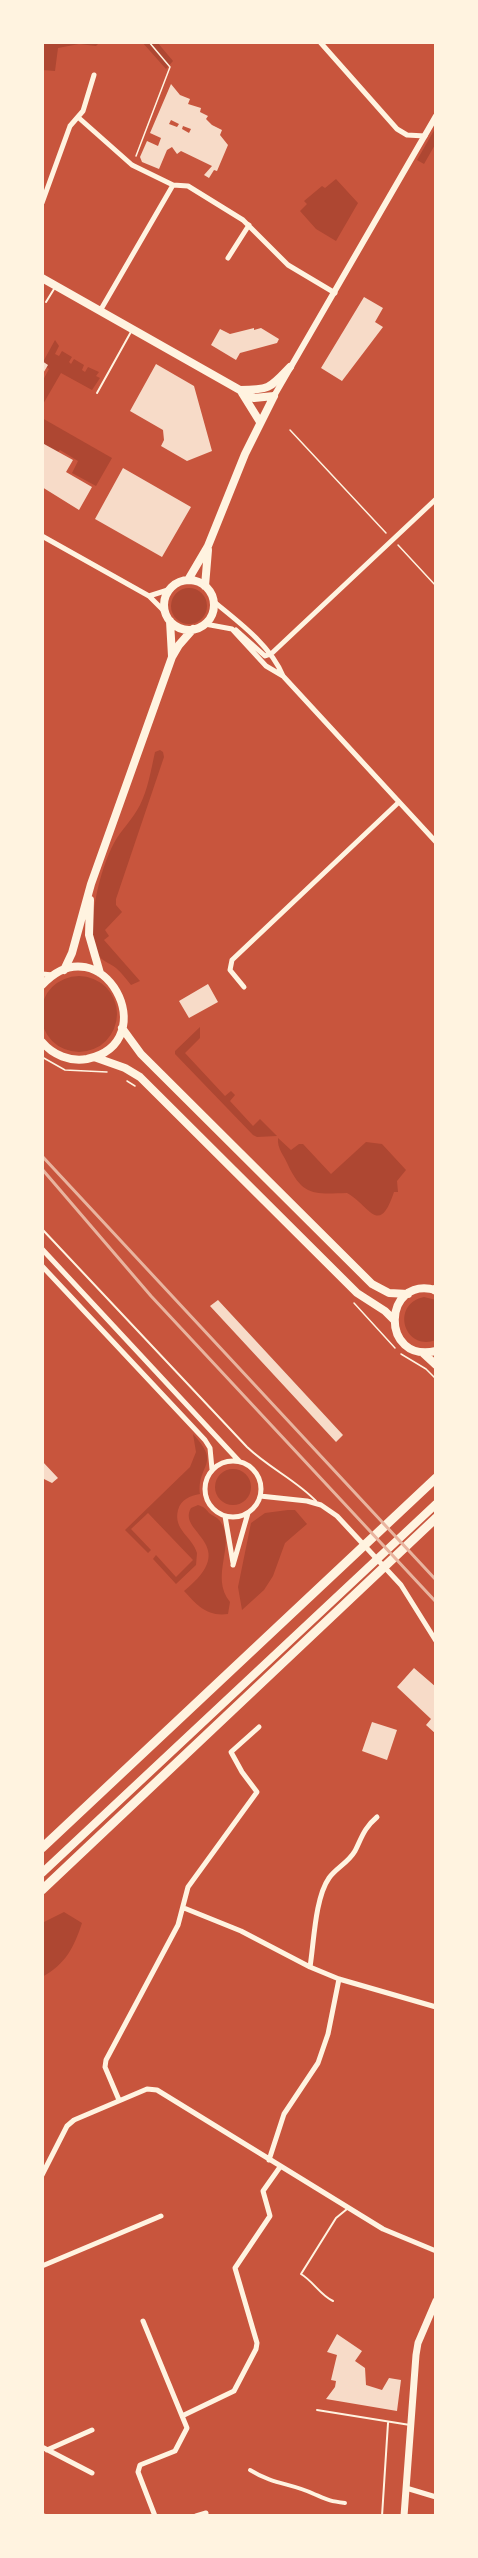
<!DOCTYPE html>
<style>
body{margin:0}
#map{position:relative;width:478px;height:2558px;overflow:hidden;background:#c8553d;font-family:"Crimson Pro",serif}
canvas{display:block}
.frame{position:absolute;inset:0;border:44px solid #fff3e0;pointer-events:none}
</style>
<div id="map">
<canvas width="478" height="2558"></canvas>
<div class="frame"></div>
</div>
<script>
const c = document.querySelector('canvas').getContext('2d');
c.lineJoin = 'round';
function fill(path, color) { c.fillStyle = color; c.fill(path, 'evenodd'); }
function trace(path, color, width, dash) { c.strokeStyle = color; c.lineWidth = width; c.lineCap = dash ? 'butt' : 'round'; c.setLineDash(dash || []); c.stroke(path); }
const green = new Path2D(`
 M43 42H96L98 44 96 46 79 44 58 48 55 71 42 70Z
 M142 42H157L173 61 166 69Z
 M436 127V143L424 164 417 160Z
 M336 179 358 203 336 241 316 229 300 211 307 204 304 201 322 186 325 188Z
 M55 340 59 346 55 354 59 356 62 351 72 357 69 362 71 364 74 359 84 365 82 370 85 372 88 367 99 372 96 376 100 378 92 390 61 373 42 406V382L49 369 46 367 47 365 43 362Z
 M42 418 112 458 96 486 72 473 78 461 60 450 58 452 44 444 42 447Z
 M171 606a18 18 0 1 1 36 0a18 18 0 1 1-36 0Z
 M160 750 163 752 164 757 116 899V905L122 912 105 930 109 936 104 940 140 981 131 985C126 979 122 973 116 968 110 963 101 961 98 954 85 927 100 869 114 843 121 830 133 819 140 805 148 789 151 770 155 752Z
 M41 1014a38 38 0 1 1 76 0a38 38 0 1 1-76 0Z
 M200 1027V1038L185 1053 225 1096 231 1091 235 1095 230 1101 253 1126 260 1119 277 1136 257 1137 253 1135 175 1054V1051Z
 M278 1138 291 1150 299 1144H303L331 1174 366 1142 382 1144 406 1170 397 1181 398 1192H394C379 1237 370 1206 347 1193 316 1194 303 1197 288 1165 284 1155 277 1149 278 1138Z
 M424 1297 436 1300V1340C404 1352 390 1304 424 1297Z
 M193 1434C222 1465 197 1464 200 1494 190 1496 181 1499 178 1510 173 1530 192 1536 197 1553L196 1565 176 1584 153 1559 156 1555 176 1577 193 1560 148 1513 131 1529 151 1550 148 1553 125 1530 190 1467 196 1452Z
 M215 1487a18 18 0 1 1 36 0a18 18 0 1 1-36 0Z
 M198 1505C204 1507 205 1508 209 1513 213 1516 217 1517 220 1521 237 1544 209 1576 230 1602L228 1614C207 1617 197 1605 184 1591 243 1544 176 1533 191 1508Z
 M288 1510H295L307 1524 285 1543 273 1576 264 1590 242 1610 238 1587 251 1523 265 1513Z
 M64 1912 82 1923C74 1947 66 1964 42 1977V1923Z`);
const building = new Path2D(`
 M171 84 180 95 190 99 188 104 201 108 200 112 208 116 206 119 212 125 222 130 220 135 228 145 217 171 214 170 209 178 204 175 212 166 181 151 177 154 172 147 167 150 159 169 142 162 140 157 147 141 158 146 161 138 150 133ZM171 120 179 124 177 127 169 124ZM183 126 191 129 189 133 182 129Z
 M364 297 383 308 375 322 383 327 342 381 321 368Z
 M254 328V330L261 328 279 339 277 343 240 353 236 360 211 345 220 329 230 334Z
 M42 361 48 365 42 375Z
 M156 364 194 386 212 451 187 461 161 446 164 440 163 430 130 411Z
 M44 444 73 460 66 472 92 487 79 510 42 487Z
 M123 468 191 507 162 557 95 519Z
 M208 984 218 1002 189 1018 179 1001Z
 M218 1300 343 1435 336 1442 210 1306Z
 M42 1461 58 1478 52 1483 42 1478Z
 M414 1668 436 1687V1734L426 1725 431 1719 397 1687Z
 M372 1722 397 1730 387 1760 362 1751Z
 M337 2334 362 2351 355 2361 365 2368 366 2385 382 2390 389 2378 401 2380 397 2411 326 2399 335 2387 336 2381 331 2380 337 2355 327 2352Z`);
const path = new Path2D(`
 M136 156 170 67 149 42
 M290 430 386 533
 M398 545 436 586
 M42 1057 65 1070 107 1072
 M127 1081 135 1086
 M354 1303 395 1348
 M401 1354 426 1369 436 1379`);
const service = new Path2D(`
 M46 302 54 289
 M97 393 132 330
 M42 1229 247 1447C269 1468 296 1480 316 1501
 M333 2301C320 2295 314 2282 301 2274L336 2218 347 2209
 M317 2410 410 2425
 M382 2516 388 2423`);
const pedestrian = new Path2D(`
 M250 2470C274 2485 291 2483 314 2494 328 2500 329 2501 345 2503
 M42 2515 45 2516`);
const minor = new Path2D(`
 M320 42 397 129 407 135 425 136
 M79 118 132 165 173 185
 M42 203 70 126 83 111 94 75
 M228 258 249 225
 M100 311 173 185 188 186 243 220 288 265 335 293
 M42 536 149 596 165 612
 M149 596 171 589
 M213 601C239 622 271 646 283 676
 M205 624 232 629 266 666 283 676 436 842
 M236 630 265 656 271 654 436 499
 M42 974 53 975
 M244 987 230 970 232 960 399 802
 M42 1249 239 1461
 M42 1266 205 1440 210 1448 212 1469
 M205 1489a28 28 0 1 1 56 0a28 28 0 1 1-56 0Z
 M260 1496 307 1501 321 1505 337 1516 401 1585 436 1641
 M225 1516 233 1563
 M233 1565 248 1513
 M184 1908 241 1931 310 1967 339 1979 436 2007
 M310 1967C314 1942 315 1898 329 1878 336 1868 348 1863 355 1851 362 1837 364 1828 377 1817
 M119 2100 105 2067 106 2060 178 1925 188 1887 257 1792 242 1772 231 1752 259 1727
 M269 2160 284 2114 318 2063 328 2034 339 1979
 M42 2175 67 2126 74 2120 147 2089 157 2090 383 2229 436 2251
 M42 2266 161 2216
 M143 2321 187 2428 175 2451 140 2465 138 2472 155 2516
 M182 2416 234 2391 256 2349 257 2343 235 2268 270 2216 263 2191 280 2167
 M42 2447 92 2473
 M47 2450 92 2430
 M406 2488 436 2497
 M196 2516 206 2513`);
const tertiary = new Path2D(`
 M274 396 436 116`);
const secondary = new Path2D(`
 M404 2516 416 2355 418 2343 436 2301`);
const primary = new Path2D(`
 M42 278 254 398 274 396
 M240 390C270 390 270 388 290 367
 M242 393 260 422
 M188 580 208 546 245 454 274 396
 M164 605a25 25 0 1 1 50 0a25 25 0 1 1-50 0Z
 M205 586 208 550
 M170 621 172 656
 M90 900 89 935 100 973
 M64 970 72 953 91 884 172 657 179 645 193 629
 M42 985C102 921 166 1042 87 1059 70 1062 53 1055 42 1042
 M122 1028 141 1054 372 1284 389 1293 408 1294
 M94 1057 125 1068 140 1077 357 1293 385 1311 394 1320
 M436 1290C382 1275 380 1364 436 1351
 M423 1353 436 1365
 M42 1873 436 1504`);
const motorway = new Path2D(`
 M435 1290 436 1289
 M42 1848 436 1478
 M42 1890 436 1518`);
const rail = new Path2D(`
 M42 1156 436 1580
 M42 1169 151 1296 436 1602`);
fill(green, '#ae4732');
fill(building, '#f7dbc8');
trace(path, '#fff3e0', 1.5);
trace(service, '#fff3e0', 2);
trace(pedestrian, '#fff3e0', 4);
trace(minor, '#fff3e0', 5);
trace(tertiary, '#fff3e0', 6);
trace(secondary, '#fff3e0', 7);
trace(primary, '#fff3e0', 8);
trace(motorway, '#fff3e0', 9);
trace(rail, '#e9b49f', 3);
</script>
